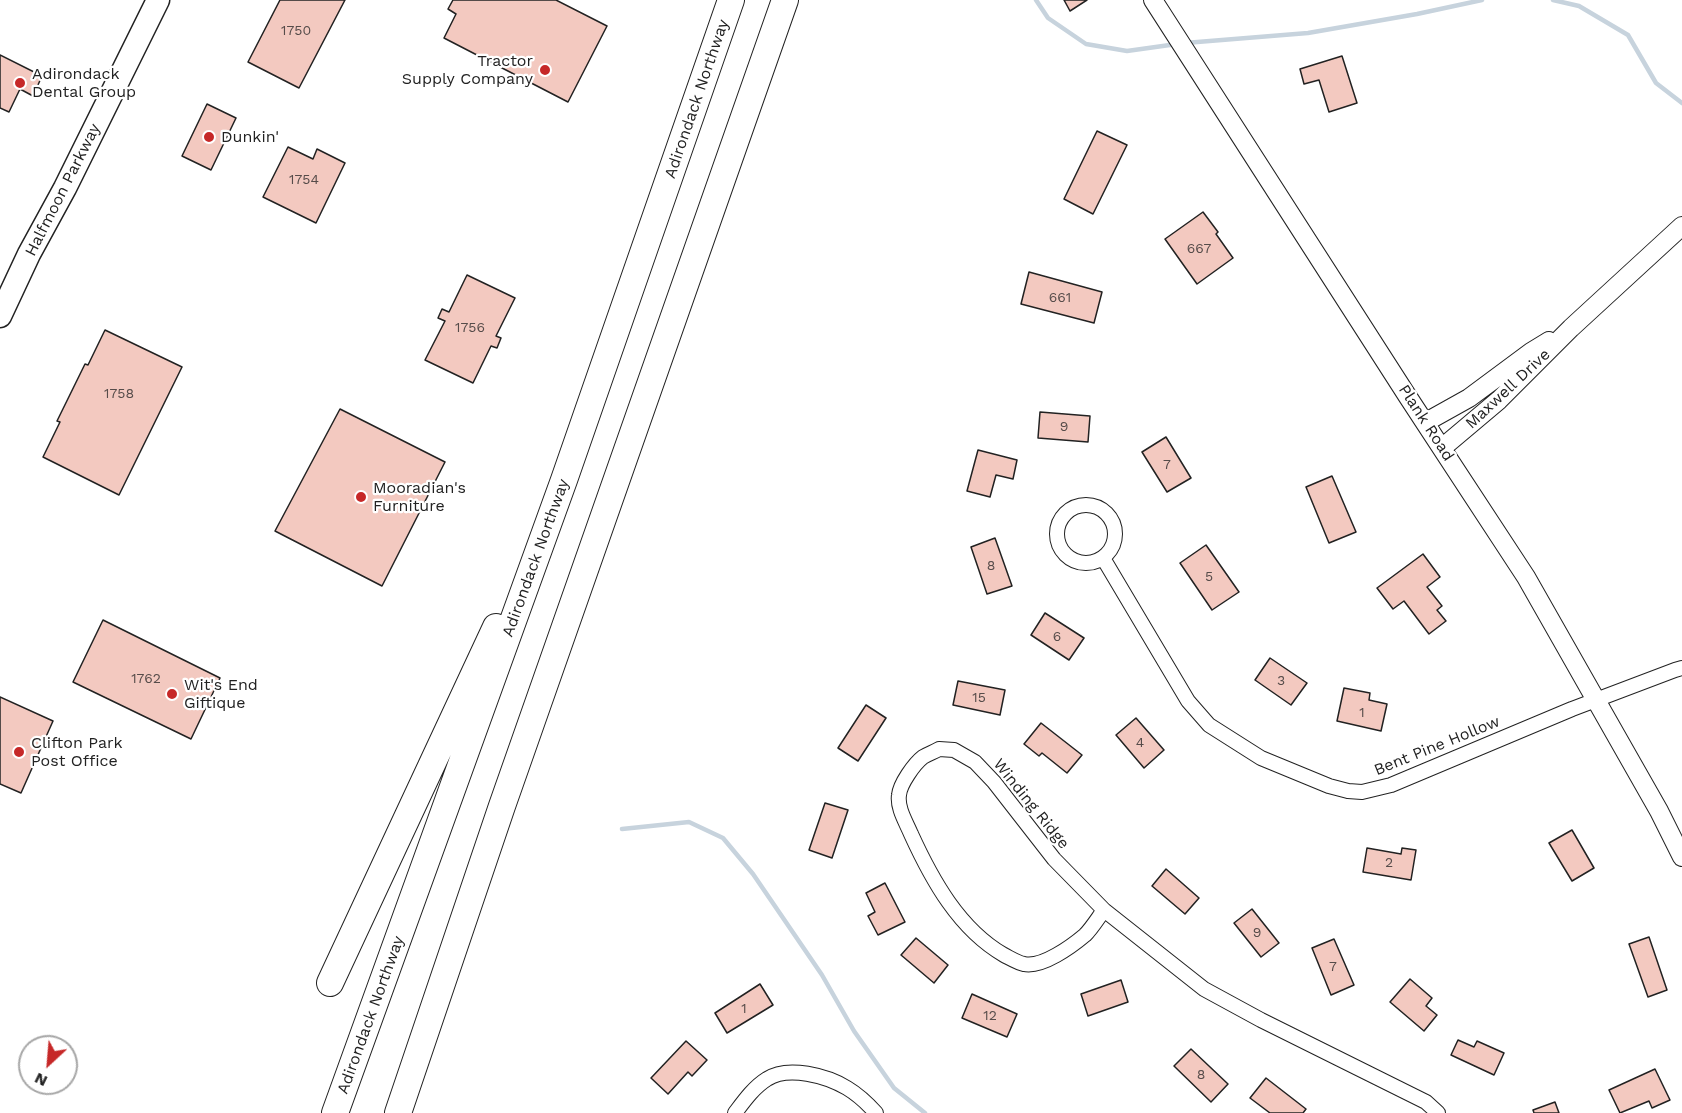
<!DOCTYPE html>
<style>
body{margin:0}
#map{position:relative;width:1682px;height:1113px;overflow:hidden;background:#fff;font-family:"Work Sans",sans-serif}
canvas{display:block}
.north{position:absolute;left:18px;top:1035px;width:60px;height:60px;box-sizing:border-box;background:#fff;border:2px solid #a7a7a7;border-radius:50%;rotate:206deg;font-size:16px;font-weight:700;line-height:24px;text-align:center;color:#222}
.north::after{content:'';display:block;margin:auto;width:21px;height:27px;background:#c62828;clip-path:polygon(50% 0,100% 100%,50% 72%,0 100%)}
</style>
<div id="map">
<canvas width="1682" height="1113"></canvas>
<div class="north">N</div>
</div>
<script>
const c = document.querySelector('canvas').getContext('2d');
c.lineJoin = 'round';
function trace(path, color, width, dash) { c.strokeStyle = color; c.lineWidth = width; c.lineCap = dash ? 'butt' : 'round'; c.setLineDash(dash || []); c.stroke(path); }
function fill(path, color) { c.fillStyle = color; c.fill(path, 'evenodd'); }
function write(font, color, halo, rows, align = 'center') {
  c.font = font + ' "Work Sans",sans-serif'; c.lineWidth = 4.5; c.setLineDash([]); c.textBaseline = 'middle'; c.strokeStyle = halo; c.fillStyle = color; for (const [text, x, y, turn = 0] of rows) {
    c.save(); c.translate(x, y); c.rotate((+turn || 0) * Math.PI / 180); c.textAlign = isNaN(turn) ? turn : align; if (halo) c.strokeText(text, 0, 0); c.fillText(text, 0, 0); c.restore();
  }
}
const stream = new Path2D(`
 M1036 0 1048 18 1086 44 1127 51 1177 44
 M1553 0 1579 6 1628 35 1656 83 1682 103
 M1185 43 1308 33 1417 14 1482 0
 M622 829 689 822 723 838 753 874 822 975 854 1031 894 1088 925 1113`);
const building = new Path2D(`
 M280 0H345L299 88 248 62Z
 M453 0H556L607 26 568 102 444 38 456 14 448 9Z
 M1064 0H1087L1070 11Z
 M0 55 42 76 33 96 20 89 9 112 0 108Z
 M1342 56 1357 103 1329 112 1319 80 1304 84 1300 69Z
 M207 104 236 118 211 170 182 156Z
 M1097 131 1127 145 1093 214 1064 199Z
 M288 147 313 159 317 149 345 163 316 223 263 197Z
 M1203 212 1218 232 1216 234 1233 258 1197 284 1165 239Z
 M1029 272 1102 292 1094 323 1021 304Z
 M467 275 515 298 496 336 501 338 497 348 491 346 473 383 425 360 445 321 438 318 442 309 449 312Z
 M105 330 182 367 119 495 43 457 60 422 57 421 85 364 88 365Z
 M340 409 445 462 382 586 275 531Z
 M1040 412 1090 416 1088 442 1038 438Z
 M1166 437 1191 478 1167 492 1142 452Z
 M978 450 1017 460 1013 479 996 475 990 497 967 491Z
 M1332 476 1356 532 1329 543 1306 487Z
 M995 538 1012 586 987 594 971 547Z
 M1206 545 1239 592 1212 610 1180 563Z
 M1423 554 1440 577 1427 587 1442 606 1437 610 1446 621 1429 634 1404 601 1393 609 1377 588Z
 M1045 613 1084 638 1069 660 1031 635Z
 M103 620 220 678 191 739 73 682Z
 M1270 658 1307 683 1291 705 1255 680Z
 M958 681 1005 690 1000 715 953 705Z
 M1344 688 1370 693 1369 700 1387 704 1381 731 1337 721Z
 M0 697 53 721 21 793 0 784Z
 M866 705 886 718 858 761 838 748Z
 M1136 718 1164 750 1144 768 1116 735Z
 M1041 723 1082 755 1067 773 1042 753 1039 756 1024 744Z
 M825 803 848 810 832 858 809 850Z
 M1572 830 1594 868 1572 881 1549 843Z
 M1367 848 1401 854 1402 848 1416 850 1411 880 1363 872Z
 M1166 869 1199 898 1185 914 1152 886Z
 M885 883 905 922 878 935 868 916 875 912 866 893Z
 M1252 909 1279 943 1261 957 1234 923Z
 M1649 937 1667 990 1648 997 1629 944Z
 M916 938 948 965 934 983 901 955Z
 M1334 939 1354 985 1331 995 1312 948Z
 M1410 979 1432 998 1426 1006 1437 1015 1424 1031 1390 1002Z
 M1121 980 1128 1002 1088 1016 1081 994Z
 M760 984 773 1005 727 1033 715 1013Z
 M972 994 1017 1014 1007 1037 962 1018Z
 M1458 1040 1474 1047 1477 1041 1504 1053 1494 1075 1451 1055Z
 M686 1041 707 1060 692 1076 688 1072 668 1094 651 1078Z
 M1191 1049 1228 1084 1211 1102 1174 1066Z
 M1655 1069 1670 1100 1652 1108 1649 1101 1620 1113 1609 1090Z
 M1266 1078 1306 1109 1303 1113H1270L1250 1098Z
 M1555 1102 1559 1113H1534L1533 1110Z`);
const minor = new Path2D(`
 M1057 534a29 29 0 1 1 58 0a29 29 0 1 1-58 0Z
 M1103 558 1188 701 1209 725 1261 758 1329 786 1348 791 1362 792 1391 785 1572 709 1675 670 1682 668
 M939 749 954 750 975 762 994 782 1054 859 1104 910C1098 918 1092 928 1085 935 1072 946 1042 968 1024 964 1018 963 1010 958 1004 955 959 929 932 880 911 834 906 822 897 808 899 795 900 784 914 764 923 757 928 754 934 752 939 749Z
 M1104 910 1204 989 1261 1020 1426 1102 1438 1113
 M735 1113C744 1101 754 1087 767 1079 788 1065 827 1076 847 1088 857 1094 868 1104 876 1113`);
const tertiary = new Path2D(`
 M1153 0 1408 397 1526 577 1659 811 1682 857
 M1426 422 1469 398 1531 352 1549 341
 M1442 448 1499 400 1571 328 1682 226`);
const primary = new Path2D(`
 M0 316 29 254 65 188 158 0`);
const motorway = new Path2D(`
 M330 983 496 627
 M335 1113 564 480 731 0
 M398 1113 502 806 785 0`);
const markers = [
 [545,70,6,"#c62828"],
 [20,83,6,"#c62828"],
 [209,137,6,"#c62828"],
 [361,497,6,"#c62828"],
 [172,694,6,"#c62828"],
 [19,752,6,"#c62828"]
];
const numberNames = [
 ["1750",296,31],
 ["1754",304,180],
 ["667",1199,249],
 ["661",1060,298],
 ["1756",470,328],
 ["1758",119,394],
 ["9",1064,427],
 ["7",1167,465],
 ["8",991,566],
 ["5",1209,577],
 ["6",1057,637],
 ["1762",146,679],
 ["3",1281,681],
 ["15",979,698],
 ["1",1362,713],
 ["4",1140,743],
 ["2",1389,863],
 ["9",1257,933],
 ["7",1333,967],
 ["1",744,1009],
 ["12",990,1016],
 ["8",1201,1075]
];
const poiNames = [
 ["Tractor",533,61,"right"],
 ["Supply Company",533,79,"right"],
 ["Adirondack",32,74],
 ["Dental Group",32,92],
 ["Dunkin'",221,137],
 ["Mooradian's",373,488],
 ["Furniture",373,506],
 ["Wit's End",184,685],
 ["Giftique",184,703],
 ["Clifton Park",31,743],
 ["Post Office",31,761]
];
const streetNames = [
 ["Adirondack Northway",697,99,-71],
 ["Halfmoon Parkway",63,190,-63],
 ["Maxwell Drive",1508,389,-43],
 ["Plank Road",1426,423,57],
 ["Adirondack Northway",536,558,-70],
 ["Bent Pine Hollow",1437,746,-22],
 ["Winding Ridge",1031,804,51],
 ["Adirondack Northway",371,1015,-70]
];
trace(stream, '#c7d3dd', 4.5);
fill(building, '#f3c9c0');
trace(building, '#222', 1.5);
trace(minor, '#222', 16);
trace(tertiary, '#222', 20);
trace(primary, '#222', 25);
trace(motorway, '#222', 28);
trace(minor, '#fff', 14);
trace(tertiary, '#fff', 18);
trace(primary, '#fff', 22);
trace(motorway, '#fff', 26);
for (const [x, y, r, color] of markers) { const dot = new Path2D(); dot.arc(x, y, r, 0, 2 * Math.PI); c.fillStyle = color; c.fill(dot); trace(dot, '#fff', 2); }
write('14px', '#564c4a', null, numberNames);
write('16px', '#222', '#fff', poiNames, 'left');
write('16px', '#222', '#fff', streetNames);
</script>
